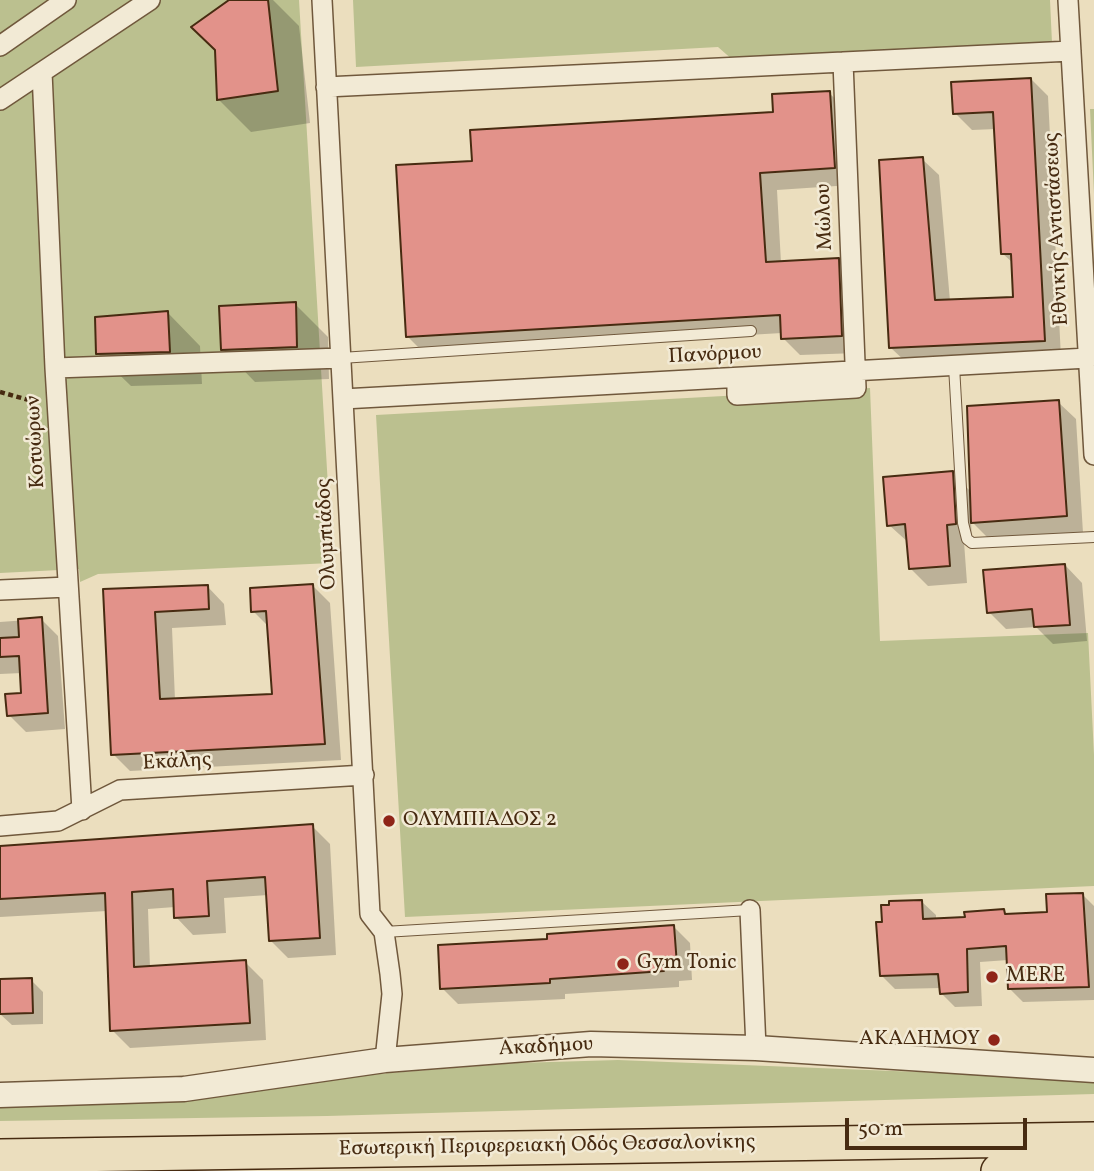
<!DOCTYPE html>
<meta charset="utf-8">
<style>
body{margin:0}
#map{position:relative;width:1094px;height:1171px;overflow:hidden;background:#ebdebe;font-family:Vollkorn,serif}
canvas{display:block}
.scale{position:absolute;left:845px;top:1118px;width:182px;height:32px;box-sizing:border-box;border:4px solid #472b11;border-top:0;padding-left:9px;font-size:21px;line-height:24px;white-space:nowrap;color:#472b11;-webkit-text-stroke:5px #f2ead5;paint-order:stroke}
</style>
<div id="map">
<canvas width="1094" height="1171"></canvas>
<div class="scale">50 m</div>
</div>
<script>
const c = document.querySelector('canvas').getContext('2d');
c.lineJoin = 'round';
function fill(path, color) { c.fillStyle = color; c.fill(path, 'evenodd'); }
function trace(path, color, width, dash) { c.strokeStyle = color; c.lineWidth = width; c.lineCap = dash ? 'butt' : 'round'; c.setLineDash(dash || []); c.stroke(path); }
function write(font, color, halo, rows, align = 'center') {
  c.font = font + ' Vollkorn,serif'; c.lineWidth = 5; c.setLineDash([]); c.textBaseline = 'middle'; c.strokeStyle = halo; c.fillStyle = color; for (const [text, x, y, turn = 0] of rows) {
    c.save(); c.translate(x, y); c.rotate((+turn || 0) * Math.PI / 180); c.textAlign = isNaN(turn) ? turn : align; if (halo) c.strokeText(text, 0, 0); c.fillText(text, 0, 0); c.restore();
  }
}
const green = new Path2D(`
 M0 0H299L333 570 331 563 98 574 80 582 79 569 0 573Z
 M353 0H1050L1052 43 734 61 718 47 356 67Z
 M1090 109H1094V194Z
 M870 388 880 641 1088 633 1094 755V886L405 917 376 415Z
 M618 1060 1094 1079V1094L327 1116 0 1121V1104L517 1063Z`);
const shadow = new Path2D(`
 M232 0H273L299 26 310 123 251 132 218 99Z
 M1031 79 1048 96 1061 358 908 364 891 348 922 159 939 175 950 301 1014 299 1013 263 1003 254 996 129 972 130 955 113Z
 M829 93 847 110 851 185 777 190 781 263 838 260 855 277 858 353 800 355 783 338 782 333 425 354 407 336 474 162 775 113Z
 M295 304 328 337 329 379 255 382 223 349Z
 M168 313 200 346 202 384 131 386 98 354Z
 M1058 402 1076 419 1083 533 990 540 971 521 972 541 964 542 967 583 928 586 911 569 909 543 889 525 952 472 971 492Z
 M1065 565 1082 583 1087 641 1053 644 1036 627 1006 629 989 612Z
 M207 586 224 604 226 625 172 628 175 700 274 696 269 627 253 611 313 586 330 603 341 760 130 771 113 754 105 591Z
 M41 619 58 636 65 729 26 732 9 715 23 694 22 673 0 674V622Z
 M312 826 330 844 336 955 288 958 271 941 268 895 224 898 226 933 193 935 176 917 175 907 148 909 150 968 245 962 263 980 266 1040 130 1048 112 1030 107 911 0 917V847Z
 M1083 895 1094 906V1000L1023 1002 1009 988 1008 960 980 962 982 1006 955 1007 941 993V988L895 989 881 975 884 923 922 902 936 915V920L1004 911 1008 915 1049 914Z
 M674 927 690 943 692 980 679 981V987L565 994V999L458 1004 442 988 549 941Z
 M31 980 43 992V1024L12 1025 0 1014V981Z`);
const building = new Path2D(`
 M229 0H268L278 91 217 100 215 50 191 27Z
 M1031 78 1045 341 889 348 879 160 923 157 935 300 1013 297 1011 254H1001L993 112 953 114 951 82Z
 M830 91 835 168 760 173 766 262 839 258 842 336 781 339 780 315 406 337 396 165 472 161 470 130 773 112 772 94Z
 M296 302 297 347 221 350 219 306Z
 M168 311 170 352 96 354 95 317Z
 M1059 400 1067 516 971 523 967 406Z
 M953 471 956 524 947 525 950 566 909 569 905 524 887 526 883 477Z
 M1065 564 1070 625 1034 627 1032 609 987 613 983 570Z
 M313 584 325 744 111 755 103 589 208 585 209 609 155 612 160 699 272 694 266 611 251 612 250 588Z
 M42 617 48 713 7 716 5 694 21 693 19 656 0 657V638L19 637 18 619Z
 M313 824 320 938 269 941 265 877 207 881 209 916 174 918 173 889 132 892 134 967 246 960 250 1023 110 1031 105 893 0 899V846Z
 M1083 893 1089 987 1008 989 1006 946 967 949 968 992 940 994 938 974 880 976 876 922H882L881 905H889V901L922 900 923 919 965 917 964 912 1004 909 1005 914 1047 912 1046 894Z
 M674 925 677 965H663L664 971 550 979V983L440 989 438 945 547 939V934Z
 M32 978 33 1013 0 1014V979Z`);
const path = new Path2D(`
 M0 392 36 402`);
const service = new Path2D(`
 M341 358 751 331
 M954 366 963 523 967 539 972 543 1094 537
 M384 932 750 910`);
const minor = new Path2D(`
 M322 0 370 914 384 932 390 974 392 994 385 1060
 M1068 0 1094 455
 M0 46 66 0
 M42 72 55 368 82 810
 M326 87 1071 51
 M0 100 150 0
 M55 368 341 358
 M737 378V395L856 388 843 62
 M343 399 1088 358
 M0 590 68 587
 M0 826 58 821 120 790 364 775
 M750 910 756 1048`);
const tertiary = new Path2D(`
 M0 1095 184 1089 385 1060 591 1044 756 1048 1094 1070`);
const trunk = new Path2D(`
 M0 1156 1094 1139
 M998 1171 1094 1170`);
const markers = [
 [389,821,7,"#8f2418"],
 [623,964,7,"#8f2418"],
 [992,977,7,"#8f2418"],
 [994,1040,7,"#8f2418"]
];
const streetNames = [
 ["Μώλου",826,217,-92],
 ["Εθνικής Αντιστάσεως",1058,229,-93],
 ["Πανόρμου",715,356,-3],
 ["Κοτυώρων",37,442,-93],
 ["Ολυμπιάδος",328,534,-93],
 ["Εκάλης",177,763,-3],
 ["Ακαδήμου",546,1048,-3],
 ["Εσωτερική Περιφερειακή Οδός Θεσσαλονίκης",547,1147,-1]
];
const poiNames = [
 ["ΟΛΥΜΠΙΑΔΟΣ 2",403,821],
 ["Gym Tonic",637,964],
 ["MERE",1006,977],
 ["ΑΚΑΔΗΜΟΥ",980,1040,"right"]
];
fill(green, '#bbc08f');
fill(shadow, '#0003');
fill(building, '#e2928a');
trace(building, '#472b11', 2);
trace(service, '#70583c', 12);
trace(minor, '#70583c', 22);
trace(tertiary, '#70583c', 27);
trace(trunk, '#472b11', 36);
trace(path, '#472b11', 4.5, [5, 3.5]);
trace(service, '#f2ead5', 10);
trace(minor, '#f2ead5', 19);
trace(tertiary, '#f2ead5', 24);
trace(trunk, '#ebdebe', 33);
for (const [x, y, r, color] of markers) { const dot = new Path2D(); dot.arc(x, y, r, 0, 2 * Math.PI); c.fillStyle = color; c.fill(dot); trace(dot, '#f2ead5', 2.5); }
write('21px', '#472b11', '#f2ead5', streetNames);
write('21px', '#472b11', '#f2ead5', poiNames, 'left');
</script>
